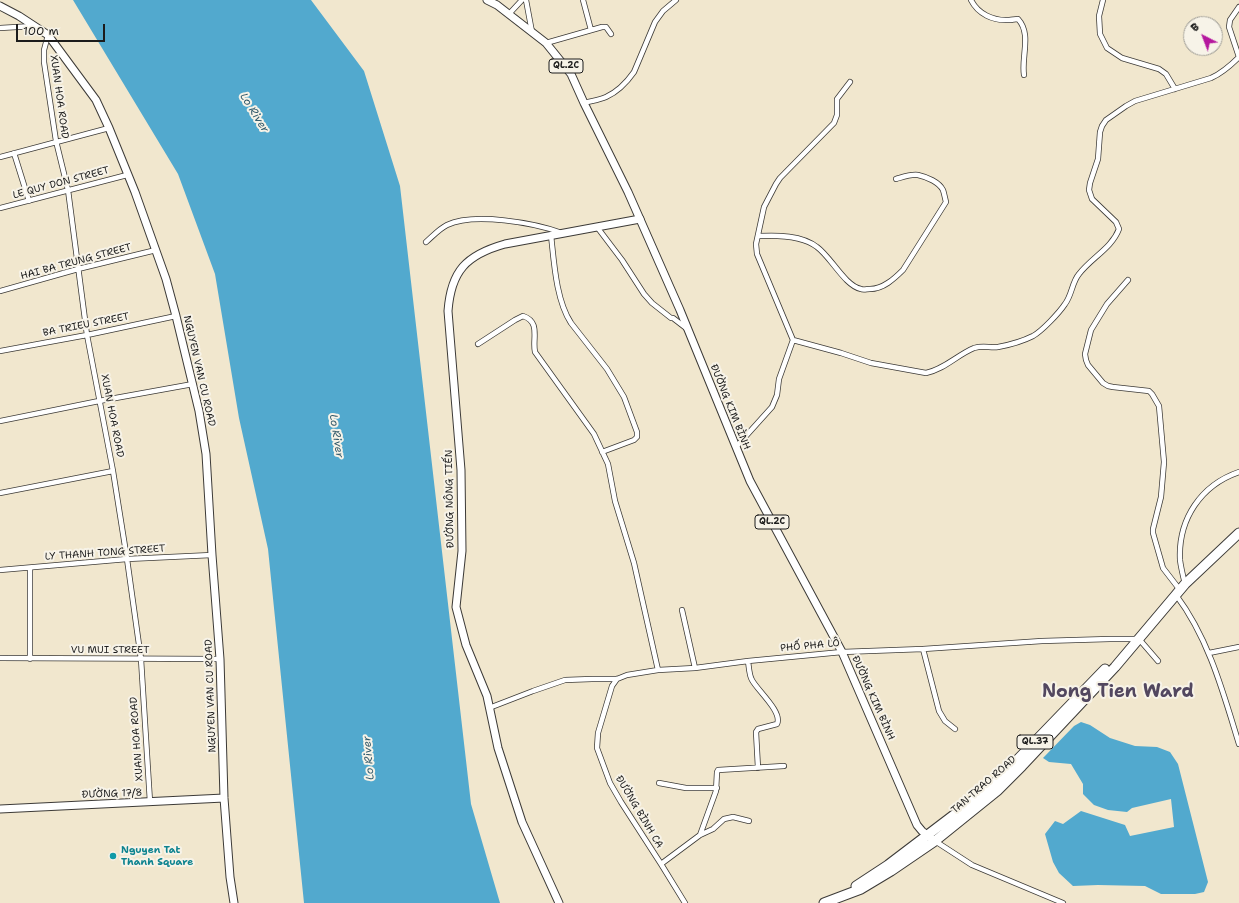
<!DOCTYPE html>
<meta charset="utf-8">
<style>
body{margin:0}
#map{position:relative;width:1239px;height:903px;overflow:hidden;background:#f1e7ce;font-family:"Shantell Sans",sans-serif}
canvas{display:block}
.north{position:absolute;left:1183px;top:16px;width:40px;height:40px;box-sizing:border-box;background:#f7f3e8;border:1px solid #9f9d96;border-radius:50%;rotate:318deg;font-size:11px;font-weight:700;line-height:16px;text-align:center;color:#1c1c1c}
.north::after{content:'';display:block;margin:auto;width:14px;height:18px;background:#b5179e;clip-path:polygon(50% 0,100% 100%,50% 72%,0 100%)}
.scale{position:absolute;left:16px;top:24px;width:89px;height:18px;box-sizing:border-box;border:2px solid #1c1c1c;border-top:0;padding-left:5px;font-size:12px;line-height:14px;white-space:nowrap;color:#1c1c1c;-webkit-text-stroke:3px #f7f3e8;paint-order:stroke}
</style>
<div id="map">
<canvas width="1239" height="903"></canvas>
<div class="north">B</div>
<div class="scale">100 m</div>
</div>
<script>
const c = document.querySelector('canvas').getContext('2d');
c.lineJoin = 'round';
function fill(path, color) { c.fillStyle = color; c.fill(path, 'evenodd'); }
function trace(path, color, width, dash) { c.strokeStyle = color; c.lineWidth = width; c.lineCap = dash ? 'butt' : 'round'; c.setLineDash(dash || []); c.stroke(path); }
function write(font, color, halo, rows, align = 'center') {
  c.font = font + ' "Shantell Sans",sans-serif'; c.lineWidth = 4; c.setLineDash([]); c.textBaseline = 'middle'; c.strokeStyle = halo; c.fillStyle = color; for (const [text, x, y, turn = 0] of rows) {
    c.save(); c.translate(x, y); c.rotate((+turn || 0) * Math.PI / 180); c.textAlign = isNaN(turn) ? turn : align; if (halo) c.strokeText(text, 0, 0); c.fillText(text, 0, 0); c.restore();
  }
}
const water = new Path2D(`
 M73 0H311L364 71 400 186 471 804 500 903H304L268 549 239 418 215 274 178 174Z
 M1081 722 1090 725 1110 738 1135 746 1157 747 1170 752 1178 764 1208 882 1204 892 1195 894H1161L1145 886 1098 885 1073 886 1059 873 1053 862 1045 834 1055 821 1063 824 1081 811 1125 825 1130 836 1174 827 1171 799 1132 808 1127 812 1108 810 1094 805 1083 794V784L1071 764 1049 762 1043 758 1074 726Z`);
const street = new Path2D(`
 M526 0 532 32
 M583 0 591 30
 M971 0C978 14 993 21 1009 20 1012 20 1015 19 1018 19 1032 34 1021 57 1024 75
 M1103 0 1099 16 1100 34 1107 48 1122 58 1159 69 1166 74 1175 89
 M1239 7 1230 20 1229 27 1239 57
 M509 14 522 0
 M0 28 34 26
 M48 35 44 50V62L56 141 68 190 87 335 113 471 127 559 141 659 150 802
 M546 43 602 27H606L611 34
 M584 103C591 101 599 100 606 97 617 92 627 82 634 72L655 22 663 11 676 0
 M14 153 29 201
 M0 157 109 128
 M0 208 127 175
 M597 227 622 260 644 294 652 303 671 318H673L686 328
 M551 235C554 262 556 300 571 323L607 369 624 397 637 432V437L634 440 602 452
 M758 236C777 235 802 235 817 247 831 257 845 286 861 289 863 290 867 289 870 289 883 289 894 279 903 270L946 202C945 198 944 193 943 190 939 182 927 177 918 175 911 174 903 177 896 179
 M426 242C433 236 439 229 447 225 474 212 535 223 562 233
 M1128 280 1107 304 1091 330 1085 354 1086 360 1088 365 1103 383 1108 386 1113 387 1149 391 1152 394 1159 406 1164 462 1161 497 1153 529V533L1163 568 1180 590
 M0 291 78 269 156 250
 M793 340 841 353 871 363 926 373C945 369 957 355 974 348 983 345 990 348 998 347 1009 345 1023 341 1033 336 1042 331 1059 313 1065 304 1072 295 1072 282 1079 274 1091 258 1112 248 1119 229L1116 222 1092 199 1089 190 1090 183 1098 159 1100 132 1102 126 1106 120 1126 106 1135 101 1211 78C1222 73 1230 66 1239 57
 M478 344 515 320 523 316C541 322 532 339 535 352L594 434 608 464 615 501 634 563 658 670
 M0 351 87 335 176 316
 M0 421 99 401 193 384
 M736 447 772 407 777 395 779 379 793 340 757 254 756 244 764 207 776 184 780 178 834 123 837 115V99L850 82
 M0 493 113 471
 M30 568V659
 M0 570 127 559 212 555
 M1185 584C1183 576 1181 568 1180 560 1178 519 1201 485 1239 472
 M1176 595C1209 639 1223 692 1239 744
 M682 610 695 668
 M923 649 939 711 945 721 955 729
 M1209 653 1239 647
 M0 658 220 659
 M748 661C749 667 749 675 752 680 757 690 783 712 777 724L758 729 756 732 758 768
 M617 679 612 686 598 733 597 748 610 783 621 802 661 864 685 903
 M489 708 533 691 565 680 592 679H617L627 675 658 670 695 668 748 661 842 652 923 649 1042 641 1110 639H1139L1158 661
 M659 783 686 788H717
 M700 835 716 791 717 772 718 770 784 766
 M935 841 972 865 1063 903
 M661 864 700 835 713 829 724 819 733 817 749 821`);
const secondary = new Path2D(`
 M0 6 19 16 48 35 96 100 109 128 135 192 166 279 176 316 199 411 206 454 212 555 220 659 224 798 230 877 234 903
 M0 809 224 798
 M559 903 522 822 498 748 487 696 466 645 456 607 462 551 461 470 448 311C451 271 466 255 505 244L640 219`);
const primary = new Path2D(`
 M487 0 497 5 546 43 571 74 584 103 628 192 680 310 750 481 842 652 917 825 922 831 931 838`);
const highway = new Path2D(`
 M856 886 888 865 992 786 1105 669
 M824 903 861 889 891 871 935 841 997 791 1022 766 1115 667 1185 584 1239 533`);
const markers = [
 [113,856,4,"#0f9aa8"]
];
const shields = [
 [566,66,34],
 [772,522,34],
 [1035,742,36]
];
const shieldNames = [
 ["QL.2C",566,66],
 ["QL.2C",772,522],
 ["QL.37",1035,742]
];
const streetNames = [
 ["XUAN HOA ROAD",59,97,82],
 ["LE QUY DON STREET",61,183,-15],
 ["HAI BA TRUNG STREET",76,262,-15],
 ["BA TRIEU STREET",86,325,-11],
 ["NGUYEN VAN CU ROAD",199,371,77],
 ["ĐƯỜNG KIM BÌNH",730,407,68],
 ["XUAN HOA ROAD",112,416,79],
 ["ĐƯỜNG NÔNG TIẾN",450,499,-91],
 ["LY THANH TONG STREET",105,553,-4],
 ["PHỐ PHA LÔ",810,646,-5],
 ["VU MUI STREET",110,650],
 ["NGUYEN VAN CU ROAD",211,696,-92],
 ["ĐƯỜNG KIM BÌNH",873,698,66],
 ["XUAN HOA ROAD",137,739,-94],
 ["TAN TRAO ROAD",984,785,-41],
 ["ĐƯỜNG 17/8",112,794,-2],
 ["ĐƯỜNG BÌNH CA",639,812,59]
];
const cultureNames = [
 ["Nguyen Tat",121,850],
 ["Thanh Square",121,862]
];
const waterNames = [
 ["Lo River",254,113,58],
 ["Lo River",336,436,81],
 ["Lo River",369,758,-95]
];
const townNames = [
 ["Nong Tien Ward",1118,692]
];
fill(water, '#52a9ce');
trace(street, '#3c3a37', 6);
trace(secondary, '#3c3a37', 9);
trace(primary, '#3c3a37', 9);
trace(highway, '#3c3a37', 11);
trace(street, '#fff', 4.5);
trace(secondary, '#fff', 7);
trace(primary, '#fff', 7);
trace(highway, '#fff', 9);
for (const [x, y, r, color] of markers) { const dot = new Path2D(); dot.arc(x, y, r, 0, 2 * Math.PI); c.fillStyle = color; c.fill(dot); trace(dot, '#f7f3e8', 1.5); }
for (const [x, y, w] of shields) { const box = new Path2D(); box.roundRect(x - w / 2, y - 7, w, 14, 3); c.fillStyle = '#f7f3e8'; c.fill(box); trace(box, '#1c1c1c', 1); }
write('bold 9px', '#1c1c1c', null, shieldNames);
write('10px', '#1c1c1c', '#f7f3e8', streetNames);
write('bold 10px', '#0d838f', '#f7f3e8', cultureNames, 'left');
write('italic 11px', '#345b6c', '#f7f3e8', waterNames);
write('bold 18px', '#52475f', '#f7f3e8', townNames);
</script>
